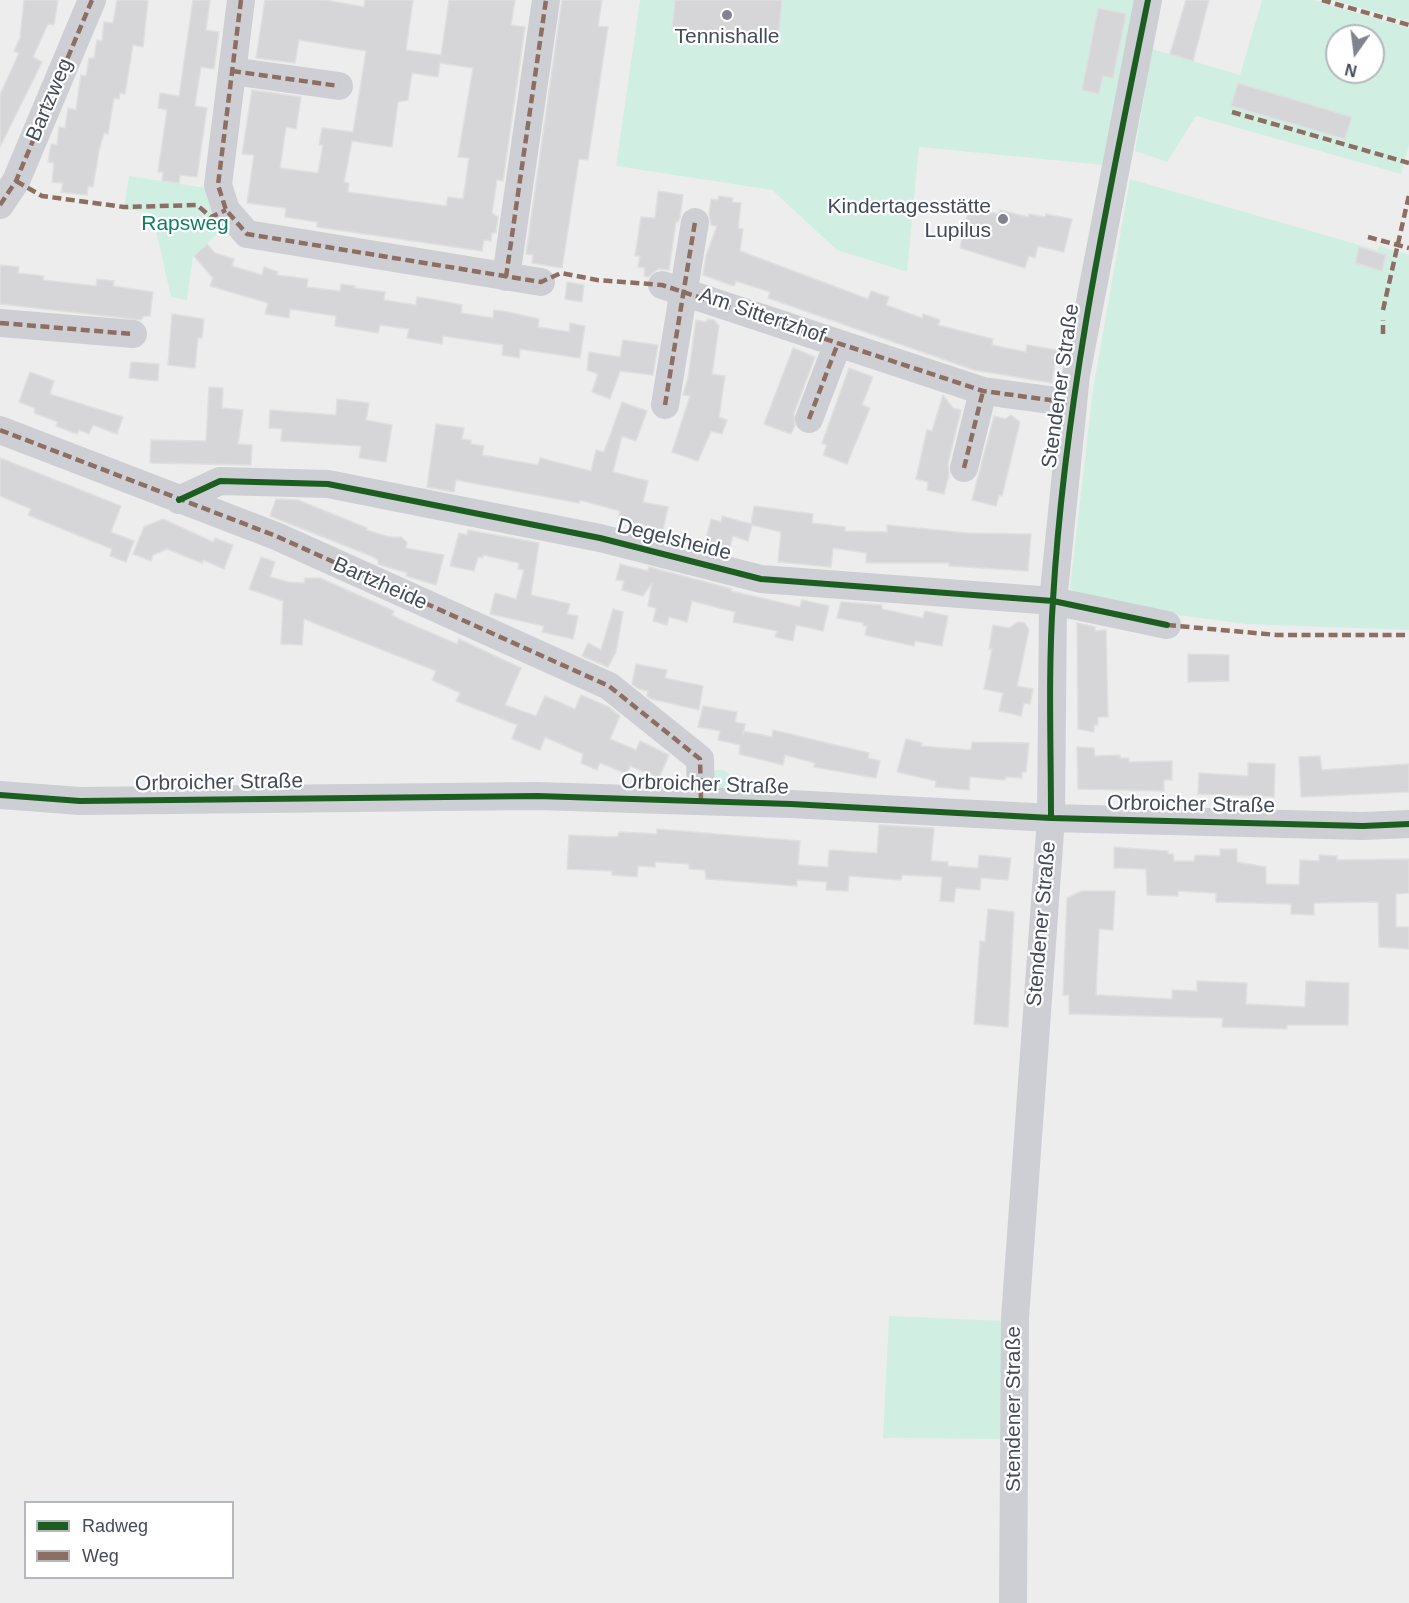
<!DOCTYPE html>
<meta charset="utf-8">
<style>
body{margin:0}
#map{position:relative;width:1409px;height:1603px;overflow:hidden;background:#eeeded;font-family:Arial,sans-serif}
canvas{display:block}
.legend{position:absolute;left:24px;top:1501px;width:210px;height:78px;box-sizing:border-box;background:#fff;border:2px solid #b4b7bd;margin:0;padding:8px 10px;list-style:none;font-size:18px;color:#444b5b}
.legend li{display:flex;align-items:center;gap:12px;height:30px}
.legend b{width:30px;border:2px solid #b4b7bd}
.north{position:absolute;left:1325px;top:24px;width:60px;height:60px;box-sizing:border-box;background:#fff;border:2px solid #b4b7bd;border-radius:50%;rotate:194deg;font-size:16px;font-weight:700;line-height:24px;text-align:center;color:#444b5b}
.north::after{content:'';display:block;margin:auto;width:21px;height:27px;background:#80848e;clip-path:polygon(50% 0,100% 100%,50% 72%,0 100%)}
</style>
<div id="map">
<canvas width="1409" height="1603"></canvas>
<ul class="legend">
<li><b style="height:8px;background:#1b5e20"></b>Radweg</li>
<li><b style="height:8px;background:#8d6e63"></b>Weg</li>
</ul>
<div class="north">N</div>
</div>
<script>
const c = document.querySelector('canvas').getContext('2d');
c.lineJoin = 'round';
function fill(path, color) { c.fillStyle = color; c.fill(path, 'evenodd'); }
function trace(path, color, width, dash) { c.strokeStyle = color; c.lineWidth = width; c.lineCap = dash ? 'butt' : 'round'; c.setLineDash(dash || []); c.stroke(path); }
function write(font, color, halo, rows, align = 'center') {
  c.font = font + ' Arial,sans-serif'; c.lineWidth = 4.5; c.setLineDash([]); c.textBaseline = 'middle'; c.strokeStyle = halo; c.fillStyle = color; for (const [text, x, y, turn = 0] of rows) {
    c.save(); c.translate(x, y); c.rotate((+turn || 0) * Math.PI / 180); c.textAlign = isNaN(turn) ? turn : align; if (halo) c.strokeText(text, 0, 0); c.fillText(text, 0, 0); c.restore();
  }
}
const green = new Path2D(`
 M640 0H1138L1104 165 919 147 907 272 837 250 772 190 616 166Z
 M1262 0H1313L1409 28V145L1401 174 1196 116 1167 162 1135 151 1152 49 1240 75ZM1337 36H1373V72H1337Z
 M1333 0H1409V22Z
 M129 176 206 188 224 228 193 256 187 300 171 297 152 213 124 209Z
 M1130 179 1377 250 1379 246 1409 255V630L1245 624 1178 615 1078 594 1070 588 1093 389Z
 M709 770H724L759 797 711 790Z
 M889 1316 1005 1321 1004 1439 883 1438Z`);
const building = new Path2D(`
 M24 0H58L54 25 48 24 33 57 42 62 0 147V95L19 53 14 51 20 38Z
 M117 0H148L143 47 133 45 125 94 120 93 119 99 114 98 108 134 104 133 99 151 93 187 88 186 87 195 61 192 63 183 52 182 54 163 48 162 51 144 57 145 59 127 65 128 68 108 76 110 81 75 86 76 89 58H94L97 40 102 41 104 22 113 23Z
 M193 0H210L206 30 219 32 214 69 201 67 196 98 195 106 207 108 197 177 180 175 179 183 162 181 163 172H158L167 110 158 108 160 93 179 96Z
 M265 0H325L364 7 365 0H413L406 50 441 55 449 0H515L511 25 525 27 503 181 497 180 492 213 498 217 496 233H492L491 241 484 240 482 251 317 227V222L285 217 286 208 247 203 254 155 242 154 252 90 301 97 296 129 286 127 280 168 318 173 323 145H319L322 128 353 132 366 51 299 40 295 63 256 58ZM440 63 473 68 458 157 469 158 463 199 448 197 446 206 348 192 349 183 344 182 352 141 392 147 398 102 408 100 412 73 438 77Z
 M562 0H602L598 26 608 27 588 160 579 159 562 268 532 263 533 255 526 254Z
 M675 0H782L778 40 672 29Z
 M1186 0H1209L1193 61 1170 54Z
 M1098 8 1126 14 1113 78 1103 76 1099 94 1082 90Z
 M1238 83 1352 117 1345 139 1231 106Z
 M658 191 683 195 680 217 678 222H676L669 270 658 269 648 277 644 276 645 268 638 267 640 256H635L641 217 655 218Z
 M719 196 733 198 732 202 741 203 738 228 743 229 740 251 868 299 871 291 889 297 886 305 922 318 923 314 940 320 938 325 993 339 992 345 1026 352 1027 345 1057 350 1052 383 974 370 768 298 770 292 736 281 734 286 703 275 706 256 717 226 711 225 709 214 711 199 718 200Z
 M969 207 999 214 1000 210 1028 217 1029 214 1045 217 1046 214 1072 219 1064 252 1038 246 1035 258 1029 256 1025 268 960 248Z
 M207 244 215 253 234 259 232 266 262 275 264 267 278 272 277 275 308 279 307 287 340 291 341 284 355 286 354 288 385 292 384 300 416 305 417 297 431 299 462 305 461 313 493 318 494 310 508 312 539 319 538 327 569 332 570 323 585 326 580 358 520 349 519 358 502 355 503 345 443 336 442 344 407 338 409 329 380 325 378 333 335 326 336 316 290 309 289 318 265 314 268 303 210 286 213 278 194 256Z
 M1359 247 1386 255 1382 271 1355 263Z
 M0 265 19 267 18 273 44 276 43 280 96 286 97 279 114 281 113 286 153 292 150 316H144L141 320 0 304Z
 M567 282 584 285 582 302 565 299Z
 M172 314 204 319 202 338H198L195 368 168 365Z
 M708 319 714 320 719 326 712 374 725 376 719 417 727 420 722 434 711 431 698 461 672 452 690 396 683 395 688 378 696 320 705 322Z
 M623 340 658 345 653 375 620 371 610 399 592 392 598 374 587 370 589 352 620 357Z
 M793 348 815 357 794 413 795 426 791 434 764 424Z
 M131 362 159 364 158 381 129 378Z
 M849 368 873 377 862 405 870 408 847 464 823 455 827 445 822 443Z
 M30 372 54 381 50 394 123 417 117 434 93 425 89 434 79 430 77 434 56 426 58 422 34 413 35 408 19 402Z
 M209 387 223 388 222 408 243 410 238 444 252 445 251 465 150 463 151 440 206 441Z
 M943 395 953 408 961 410 948 464 949 474 944 494 927 490 928 482 916 479 927 430 932 431Z
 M337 399 369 403 366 420 392 425 386 462 359 458 361 446 281 441 282 429 269 428 270 410 336 415Z
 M622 402 647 411 636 441 622 436 613 472 648 481 643 502 668 507 663 530 618 519 620 511 580 500 579 503 456 480 454 492 427 487 436 424 464 428 462 439 471 440V444L484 446 482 455 538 465 540 458 591 471 596 450 604 452Z
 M1011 415 1020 422 1002 496 999 495 996 506 972 500 994 416 1005 419Z
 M0 458 121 506 111 532 134 541 126 562 110 556 112 549 28 515 31 509 0 496Z
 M276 499 298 500 367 528 366 530 390 537H401L407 542 406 548 444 555 436 585 406 576 407 573 378 564V560L371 556 270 516Z
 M754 506 813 514 812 523 845 527V531L887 532V525L967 533 1031 534 1028 571 949 566V563H866V553L833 548 831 567 778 562 781 532 752 525 748 541 733 536 729 550 705 543 711 519 721 522 722 516 751 524Z
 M163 519 213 542 215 538 233 545 224 569 203 560 202 563 167 549 153 555 151 561 133 554 144 527Z
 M468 530 539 543 531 595 570 604 567 614 578 616 573 639 542 632 544 626 490 614 495 593 516 599 524 570 518 569 519 563 483 555V558L478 557 474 571 450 566 459 533 467 535Z
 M261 557 275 562 270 577 288 582 304 583 305 578H320L394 611 392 615 401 620 457 644 459 639 521 668 505 705 536 716 545 696 575 709 581 695 609 707 620 716 610 739 636 750 640 741 669 755 659 778 630 766 627 774 600 763 597 770 581 763 583 754 545 737 540 750 512 739 517 725 456 701 460 693 432 680 436 671 304 619 302 645 281 644 283 601 249 589Z
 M620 564 648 571 649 567 732 589 731 591 800 607 802 600 829 606 823 631 796 625 793 641 775 637 777 631 733 622 735 612 692 601 687 622 669 617 667 625 653 621 656 608 648 606 652 583 643 596 622 590 624 581 616 580Z
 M841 602 882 605V609L923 618 925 611 948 616 942 646 915 641 914 646 865 635 867 626H863V623L837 618Z
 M613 609 623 612 616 652 608 667 582 656 588 643 601 650Z
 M1018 622 1025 623 1029 630 1017 686 1033 689 1030 704 1024 703 1021 716 999 711 1003 693 984 689 992 649H989L993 625 1009 628Z
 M1077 623 1095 627V631L1106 630 1108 717H1098V725H1094V732L1078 729Z
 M1188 654 1229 655V681L1188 682Z
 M636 664 667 670 665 678 703 686 699 710 652 699 647 696 648 691 639 689 632 684Z
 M703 706 737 712 735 722 745 724 743 735V731L772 737 773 730 869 753 868 758 880 761 876 778 814 767 815 763 785 755 783 765 739 754 740 745 718 740 720 731 698 727Z
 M906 739 922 743 921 746 971 750 972 742 1029 743 1026 772H1022V778L1006 777 1005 780 970 777 969 790 935 787 936 781 897 772Z
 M1077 747 1094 748 1095 756 1120 755V758H1129V762L1172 761V780H1164V791L1078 789Z
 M1320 756 1322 770 1409 764V792L1301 797 1299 757Z
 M1248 763 1275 764 1274 797 1198 794 1199 773 1248 776Z
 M879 825 934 828 931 861 948 862V866L978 868 979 855 1011 858 1008 880 981 878 980 890 956 888 954 902 940 901 942 877 902 875 901 880 849 876 848 891 826 890 827 882 797 880V886L706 879 705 870 689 869V864L655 862V867L638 866 637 877 612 875V871L567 869 569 835 614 837 618 836 619 832 657 834V829L800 841 798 865 828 867 829 850 877 853Z
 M1114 847 1168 851V854H1173L1174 861H1194L1195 855 1220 856V849H1237V862L1266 867V884L1299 885 1300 860 1319 861V855L1337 856V860L1409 859V893L1396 894V927H1409V949L1379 947 1378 902 1314 903V915L1291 914V904L1216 902V893L1178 891V896L1147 895 1146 869 1114 868Z
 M1082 891H1115L1113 930 1099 929 1096 995 1172 999V990L1197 991V981L1247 983 1246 1004 1305 1007 1306 981 1349 983 1348 1025H1287V1029L1222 1027 1223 1018 1069 1014V995H1063L1067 898Z
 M988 909 1014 912 1008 1027 974 1024 980 941 985 942Z`);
const minor = new Path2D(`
 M241 0 218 185 226 210 247 234 541 282
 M232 71 339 86
 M0 205 16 181 92 0
 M506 277 546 0
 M662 285 983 391 1072 403
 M0 323 133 334
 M665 405 695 222
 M809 419 838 343
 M0 430 276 536 609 686 700 759 701 801
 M964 468 983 391
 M179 500 220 481 328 484 600 538 761 579 1053 601 1167 625
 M0 795 80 801 537 796 791 804 1051 818 1363 826 1409 824
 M1013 1603 1015 1318 1051 818 1053 601 1076 375 1148 0`);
const quiet = new Path2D(`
 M241 0 218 185 226 210 247 234 541 282 561 273 597 280 662 285 983 391 1072 403
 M1322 0 1409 25
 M232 71 339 86
 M1232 112 1409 163
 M16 181 42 196 124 207 197 205 211 217 226 210
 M0 205 16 181 92 0
 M1368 237 1409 248
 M506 277 546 0
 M1383 310 1409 195
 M0 323 133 334
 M1383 334V320
 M665 405 695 222
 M809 419 838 343
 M0 430 276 536 609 686 700 759 701 801
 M964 468 983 391
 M1167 625 1277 635H1409`);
const cycleway = new Path2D(`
 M179 500 220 481 328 484 600 538 761 579 1053 601 1167 625
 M0 795 80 801 537 796 791 804 1051 818 1363 826 1409 824
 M1051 818C1051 746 1048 672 1053 600 1065 397 1108 198 1148 0`);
const markers = [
 [727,15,6,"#80848e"],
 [1003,219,6,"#80848e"]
];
const poiNames = [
 ["Tennishalle",727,37],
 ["Kindertagesstätte",991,207,"right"],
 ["Lupilus",991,231,"right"]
];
const streetNames = [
 ["Bartzweg",50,100,-67],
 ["Am Sittertzhof",762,316,19],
 ["Stendener Straße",1061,386,-82],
 ["Degelsheide",674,540,14],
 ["Bartzheide",380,584,24],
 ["Orbroicher Straße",219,783,-1],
 ["Orbroicher Straße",705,785,2],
 ["Orbroicher Straße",1191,805,1],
 ["Stendener Straße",1042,924,-85],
 ["Stendener Straße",1014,1409,-90]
];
const parkNames = [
 ["Rapsweg",185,224]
];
fill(green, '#d0efe2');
fill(building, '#d6d6d9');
trace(building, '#dfdfe0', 1.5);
trace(minor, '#cecfd4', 28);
trace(quiet, '#8d6e63', 4.5, [9, 4.5]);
trace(cycleway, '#1b5e20', 6);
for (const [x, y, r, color] of markers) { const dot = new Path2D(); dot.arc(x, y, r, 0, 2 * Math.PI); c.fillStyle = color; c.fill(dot); trace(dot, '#fff', 2); }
write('21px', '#444b5b', '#fff', poiNames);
write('21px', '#444b5b', '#fff', streetNames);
write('21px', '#117f5f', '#fff', parkNames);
</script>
